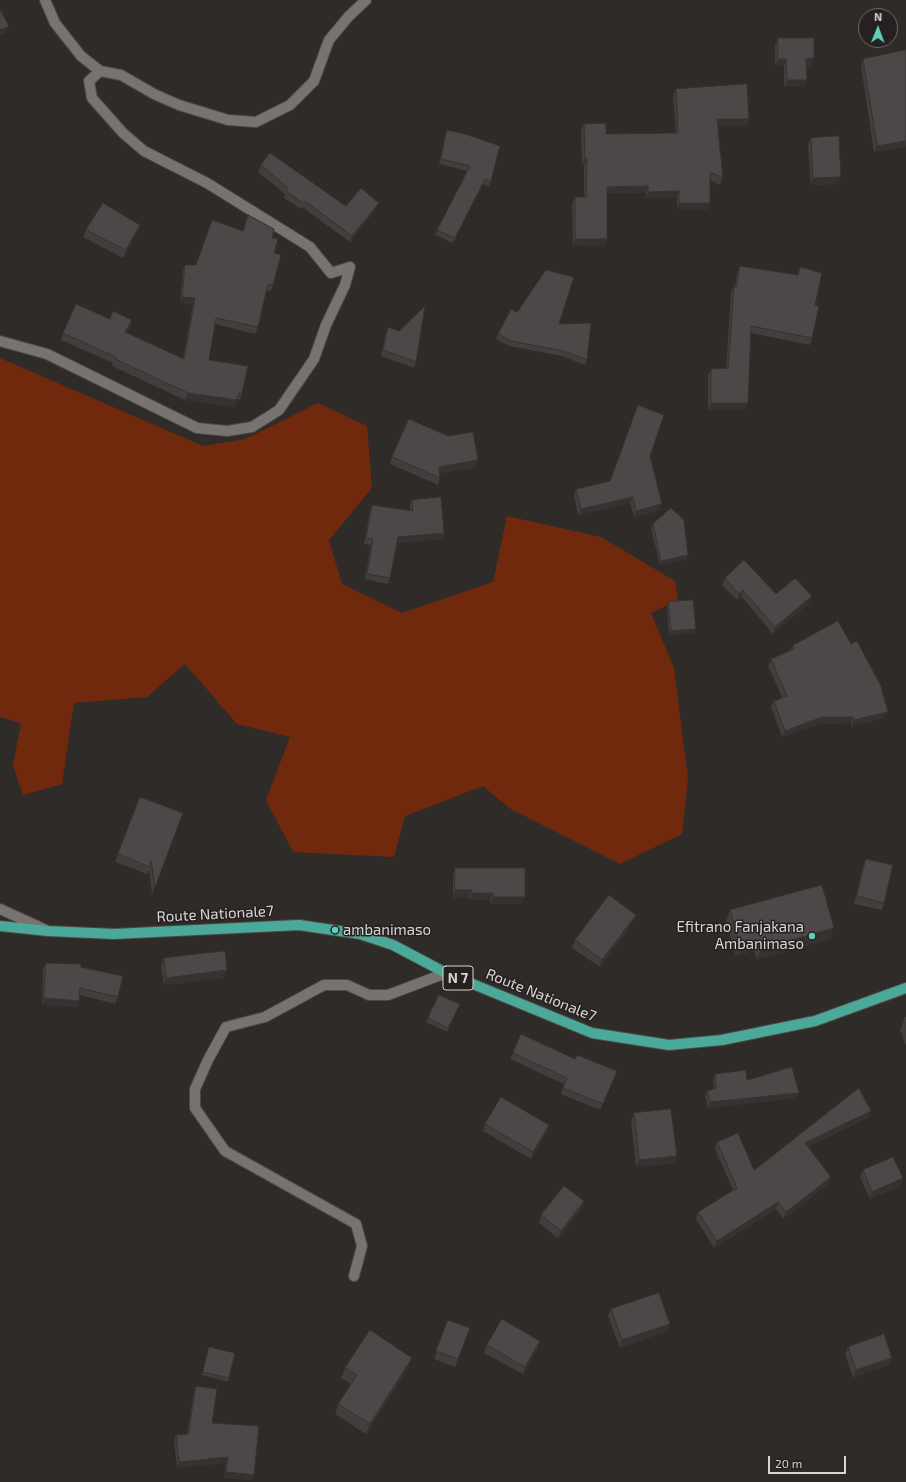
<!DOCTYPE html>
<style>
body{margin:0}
#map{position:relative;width:906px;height:1482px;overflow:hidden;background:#2f2b29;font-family:"Exo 2",sans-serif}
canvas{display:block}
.north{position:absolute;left:858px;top:8px;width:40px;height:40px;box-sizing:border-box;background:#262120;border:1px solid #6d6968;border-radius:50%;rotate:1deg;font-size:11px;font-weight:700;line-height:16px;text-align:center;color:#d8d5d4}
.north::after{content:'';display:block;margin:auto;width:14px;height:18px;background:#5eceb8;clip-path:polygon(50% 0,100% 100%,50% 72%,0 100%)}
.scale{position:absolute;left:768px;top:1456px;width:78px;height:18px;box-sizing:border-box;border:2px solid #d8d5d4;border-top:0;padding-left:5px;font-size:12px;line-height:14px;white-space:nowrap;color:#d8d5d4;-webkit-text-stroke:3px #262120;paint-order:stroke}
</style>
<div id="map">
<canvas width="906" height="1482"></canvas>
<div class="north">N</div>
<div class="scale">20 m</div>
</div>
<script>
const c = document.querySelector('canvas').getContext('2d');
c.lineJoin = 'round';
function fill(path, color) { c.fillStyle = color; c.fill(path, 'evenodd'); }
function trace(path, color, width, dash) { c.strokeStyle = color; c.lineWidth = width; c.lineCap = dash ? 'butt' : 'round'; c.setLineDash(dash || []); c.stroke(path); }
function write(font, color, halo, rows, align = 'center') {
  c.font = font + ' "Exo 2",sans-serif'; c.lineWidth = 3; c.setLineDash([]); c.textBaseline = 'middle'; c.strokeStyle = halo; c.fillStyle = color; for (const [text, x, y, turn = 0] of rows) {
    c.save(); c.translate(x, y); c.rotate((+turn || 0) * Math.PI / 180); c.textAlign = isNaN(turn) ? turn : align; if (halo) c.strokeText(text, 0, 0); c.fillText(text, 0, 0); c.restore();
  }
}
const green = new Path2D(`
 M0 358 203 446 245 439 318 403 367 426 372 488 329 540 342 584 402 613 493 582 507 516 601 537 675 581 678 600 651 613 674 668 688 778 682 834 620 864 509 808 483 786 405 816 394 857 293 852 266 800 290 737 237 724 185 664 147 697 74 703 62 784 23 795 13 766 21 723 0 717Z`);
const street = new Path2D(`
 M45 0 55 23 81 56 100 71 121 75 154 94 179 105 228 120 256 122 290 105 314 81 329 40 349 16 366 0
 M100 71 89 81 92 98 123 133 144 151 207 183 310 247 331 273 350 267
 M0 341 47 354 197 428 227 431 252 427 279 410 314 359 326 325 345 285 350 267
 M0 909 46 930
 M354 1276 362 1246 356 1224 225 1151 195 1108V1089L208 1060 226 1027 265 1017 324 985H347L369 995H388L446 973`);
const primary = new Path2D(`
 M0 926 48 931 114 934 299 925 360 934 393 945 446 973 592 1033 669 1045 722 1040 815 1021 906 988`);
const wall = new Path2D(`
 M778 38 812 66H806L804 87H784V66H775V46Z
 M863 59 906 147 874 152 861 66Z
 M676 89 747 126H718L723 178 720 185 710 180 707 210 677 209V198H646V193H607L605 246 573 245 572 204 575 197H584V165H582L581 130 584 124 606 134 676 133 673 96Z
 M447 130 491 181 489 187 483 184 453 243 435 235 437 230 467 171 439 164 445 136Z
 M811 138 838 184 811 185 808 145Z
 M261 165 346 206 376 209 350 242 302 207 301 209 284 198 285 194 258 172Z
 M248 215 272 238 274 253 273 285 270 292 266 290 258 327 255 334 215 324 209 360 242 393 240 400 237 399 235 407 185 400 112 366 113 363 61 340 63 333 110 319 132 320 130 327 126 333 183 359 193 304 180 303 183 271 185 265H196L243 231Z
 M140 225 137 233 123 258 83 237 86 230Z
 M740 266 797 275 800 267 815 305 812 338 810 345 751 333 748 403 745 410H708V375L711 369 726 368 731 293 734 286 735 287 737 273Z
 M517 312 559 324 587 360 585 365 562 356 509 346 496 339 498 334Z
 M388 327 416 362 414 368 381 356 386 333Z
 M650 456 659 511 634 517 630 503 578 515 574 496 576 489 610 481Z
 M392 457 478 460 475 468 440 473V478L438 485 390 464Z
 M412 500 444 533 442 539 397 543 390 578 388 584 365 579 371 545 364 544 370 510 372 505 410 511V505Z
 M653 524 687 559 660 565 651 528Z
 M725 578 776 594 809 603 773 634 741 596 737 600 722 585Z
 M668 602 695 633 669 635 667 606Z
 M792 646 885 718 851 727V723L820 724 782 737 771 707 774 701 782 697 768 666 771 659 790 650Z
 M183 813 152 894 149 870 147 874 115 862 118 854Z
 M866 859 884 903 882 910 854 904 863 866Z
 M455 868 525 897 522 904H490V900H469V897L453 898V875Z
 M730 910 830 939 757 959 754 951 736 956 726 921Z
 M636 915 633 922 600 967 572 948 575 940Z
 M164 958 224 978 164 985 161 965Z
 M46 963 81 967 118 997 115 1004 80 995 77 1007 42 1005 43 969Z
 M458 1008 447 1032 426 1022 428 1018Z
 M905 1017H906V1046L900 1030Z
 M513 1053 575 1059 617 1071 600 1110 561 1094 564 1084 510 1059Z
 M715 1074 747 1080 799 1093 796 1098 708 1108 705 1096 707 1091 714 1089 713 1080Z
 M634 1113 674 1163 636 1167 631 1121Z
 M868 1118 808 1147 831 1177 828 1184 783 1219 776 1209 714 1248 696 1219 698 1212 733 1190 715 1149 717 1142 754 1170Z
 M485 1124 547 1132 531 1159 483 1131Z
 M863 1170 903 1178 900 1186 870 1199 860 1177Z
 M584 1201 582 1209 558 1238 539 1223 541 1215Z
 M611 1309 670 1324 667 1331 620 1348 608 1316Z
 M448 1320 470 1328 455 1367 434 1359Z
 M540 1341 538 1348 523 1374 484 1353 487 1345Z
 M209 1347 229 1378 228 1382 202 1375Z
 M848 1347 889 1365 853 1378 845 1354Z
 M345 1368 408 1369 366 1434 335 1414 338 1404 351 1384 341 1378Z
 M196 1386 212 1423 254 1475 252 1480 224 1478 226 1463 177 1468 174 1440 176 1435 187 1434 194 1392Z`);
const shadedWall = new Path2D(`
 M9 26 6 33 0 35V30Z
 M814 58 812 66H803L806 59Z
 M778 59H786L784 66H775Z
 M787 80H807L804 87H784Z
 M717 119H749L747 126H715Z
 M906 141V147L874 152 877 146Z
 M585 159H587L584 165H582Z
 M841 177 838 184 811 185 813 178Z
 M485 179 483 184 453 243 455 238Z
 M648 186 646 193H605L607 187Z
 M679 191 677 198H646L648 192Z
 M379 203 376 209 350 242 352 236Z
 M679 203H710L707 210 677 209Z
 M140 225 137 233 123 258 126 250Z
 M575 239H607L605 246 573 245Z
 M182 297 195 298 193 304 180 303Z
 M132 320 130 327 123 339 125 332Z
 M188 393 237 400 235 407 185 400Z
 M711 403H748L745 410H708Z
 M478 460 475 468 437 474 439 467Z
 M633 497 630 503 578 515 581 509Z
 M662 504 659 511 634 517 636 511Z
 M444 533 442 539 396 543 398 537Z
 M688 555 687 559 660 565 661 561Z
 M743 590 741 596 737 600 739 594Z
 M812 596 809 603 773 634 775 627Z
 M696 629 695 633 669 635 671 631Z
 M888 712 885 718 851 727 854 720Z
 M822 717H853L851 723 820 724 782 737 785 731Z
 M455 890H472L469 897 453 898Z
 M472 893H493L490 900H469Z
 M493 897H525L522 904H490Z
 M636 915 633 922 600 967 602 960Z
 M834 928 830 939 757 959 761 949Z
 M758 940 754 951 736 956 740 945Z
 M227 970 224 978 164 985 166 978Z
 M44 998 79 1001 77 1007 42 1005Z
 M799 1093 796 1098 708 1108 710 1102Z
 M871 1111 868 1118 802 1150 805 1143Z
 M549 1125 547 1132 531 1159 533 1152Z
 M677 1156 674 1163 636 1167 639 1160Z
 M831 1177 828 1184 783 1219 786 1212Z
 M903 1178 900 1186 870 1199 872 1192Z
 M584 1201 582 1209 558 1238 561 1231Z
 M778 1202 776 1209 714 1248 717 1241Z
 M670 1324 667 1331 620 1348 622 1340Z
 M540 1341 538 1348 523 1374 525 1367Z
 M412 1358 408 1369 366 1434 370 1424Z
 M892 1358 889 1365 853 1378 856 1370Z
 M228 1457 226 1463 177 1468 179 1462Z
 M226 1472 254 1475 252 1480 224 1478Z`);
const building = new Path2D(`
 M0 9 9 26 0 30Z
 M778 38H814V58L806 59 807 80H787L786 59H778Z
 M906 50V141L877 146 863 59Z
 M747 84 749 119H717L723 178 710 172V203H679V191L648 192V186L607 187V239H575V197H586L587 159H585L584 124 606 123V134L678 133 676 89Z
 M447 130 465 134 500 146 491 181 485 179 455 238 437 230 470 166 441 159Z
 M839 136 841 177 813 178 811 138Z
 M270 153 346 206 361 188 379 203 352 236 305 201 303 203 286 191 288 188 261 165Z
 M103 203 140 225 126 250 86 230Z
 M248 215 274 229 272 238 278 239 274 253 281 255 273 285 268 284 258 327 216 318 209 360 248 366 242 393H239L237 400 188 393 115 359 116 357 63 333 76 304 110 319 113 311 132 320 125 332 184 359 195 298 182 297 185 265H196L212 220 243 231Z
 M740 266 798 275 800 267 822 273 815 305 819 306 812 338 751 326 748 403H711V369L728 368 734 286 736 287Z
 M546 270 574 277 559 324 591 323 587 360 564 351 511 341 498 334 511 309 517 312Z
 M425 306 416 362 383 350 388 327 399 331Z
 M638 405 664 415 650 456 662 504 636 511 633 497 581 509 576 489 610 481Z
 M409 419 448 436 473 432 478 460 439 467 440 478 392 457Z
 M441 497 444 533 398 537 390 578 367 574 373 539 366 538 372 505 413 511 412 500Z
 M671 508 684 520 688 555 661 561 653 524Z
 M744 560 776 594 795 578 812 596 775 627 743 590 739 594 725 578Z
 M693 600 696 629 671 631 668 602Z
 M838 621 851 644 857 641 881 686 888 712 854 720 853 717H822L785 731 774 701 787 696 771 659 794 649 792 646Z
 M140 797 183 813 155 887 151 861 150 867 118 854Z
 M866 859 893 865 884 903 857 896Z
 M455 868H525V897H493V893H472V890H455Z
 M822 885 834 928 761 949 758 940 740 945 730 910Z
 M609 895 636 915 602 960 575 940Z
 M225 951 227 970 166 978 164 958Z
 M46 963 81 964V967L123 976 118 997 80 988 79 1001 44 998Z
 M439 995 460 1004 448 1028 428 1018Z
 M521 1034 575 1059 577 1055 617 1071 603 1104 563 1088 567 1078 513 1053Z
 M792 1067 799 1093 710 1102 707 1091 716 1088 715 1074 746 1070 747 1080Z
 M859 1088 871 1111 805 1143 831 1177 786 1212 778 1202 717 1241 698 1212 737 1188 717 1142 738 1133 754 1170Z
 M501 1097 549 1125 533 1152 485 1124Z
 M671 1109 677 1156 639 1160 634 1113Z
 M893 1157 903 1178 872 1192 863 1170Z
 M564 1186 584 1201 561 1231 541 1215Z
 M659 1293 670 1324 622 1340 611 1309Z
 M502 1319 540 1341 525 1367 487 1345Z
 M448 1320 470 1328 458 1359 436 1351Z
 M370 1330 412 1358 370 1424 338 1404 357 1375 345 1368Z
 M884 1334 892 1358 856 1370 848 1347Z
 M209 1347 235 1353 229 1378 203 1372Z
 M196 1386 217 1389 212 1423 259 1426 254 1475 226 1472 228 1457 179 1462 176 1435 188 1434Z`);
const markers = [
 [335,930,4,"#5eceb8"],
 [812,936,4,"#5eceb8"]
];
const shields = [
 [458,978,30]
];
const shieldNames = [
 ["N 7",458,978]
];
const streetNames = [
 ["Route Nationale7",215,914,-3],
 ["Route Nationale7",541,995,22]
];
const poiNames = [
 ["Efitrano Fanjakana",804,927],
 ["Ambanimaso",804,944],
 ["ambanimaso",343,930,"left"]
];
fill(green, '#71290d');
trace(street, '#4d4948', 12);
trace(primary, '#4d4948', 12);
trace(street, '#787371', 10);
trace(primary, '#4ba999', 10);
fill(wall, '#423e3d');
fill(shadedWall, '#363232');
fill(building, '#4d4847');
trace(building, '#363232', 1);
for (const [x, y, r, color] of markers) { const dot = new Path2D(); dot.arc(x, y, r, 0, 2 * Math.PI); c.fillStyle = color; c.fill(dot); trace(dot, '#262120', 1.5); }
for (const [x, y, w] of shields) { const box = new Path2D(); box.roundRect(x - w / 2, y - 12, w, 24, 3); c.fillStyle = '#262120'; c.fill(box); trace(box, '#d8d5d4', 1); }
write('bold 14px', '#d8d5d4', null, shieldNames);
write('15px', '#d8d5d4', '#262120', streetNames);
write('15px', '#d8d5d4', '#262120', poiNames, 'right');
</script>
